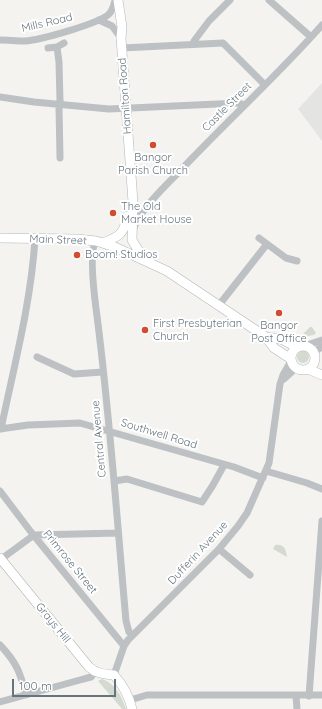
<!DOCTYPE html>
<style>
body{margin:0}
#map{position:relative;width:322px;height:709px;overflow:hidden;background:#f4f3f0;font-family:Quicksand,sans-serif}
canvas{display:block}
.scale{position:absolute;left:12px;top:679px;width:104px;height:18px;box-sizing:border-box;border:2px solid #65757e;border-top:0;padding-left:5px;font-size:12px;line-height:14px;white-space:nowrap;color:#65757e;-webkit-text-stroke:3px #fff;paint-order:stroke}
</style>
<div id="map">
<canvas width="322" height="709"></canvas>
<div class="scale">100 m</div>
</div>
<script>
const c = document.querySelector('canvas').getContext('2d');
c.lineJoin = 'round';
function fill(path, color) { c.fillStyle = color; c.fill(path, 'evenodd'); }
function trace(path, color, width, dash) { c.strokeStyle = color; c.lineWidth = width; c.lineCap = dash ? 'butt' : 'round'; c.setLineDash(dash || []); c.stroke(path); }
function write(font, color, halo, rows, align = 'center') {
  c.font = font + ' Quicksand,sans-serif'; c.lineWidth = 4; c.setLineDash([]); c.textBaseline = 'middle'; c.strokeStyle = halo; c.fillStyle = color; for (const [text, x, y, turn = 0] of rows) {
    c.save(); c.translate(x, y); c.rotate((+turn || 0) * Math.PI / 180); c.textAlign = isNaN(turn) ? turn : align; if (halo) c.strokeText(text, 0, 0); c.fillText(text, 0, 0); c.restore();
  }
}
const built = new Path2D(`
 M322 83V141L298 109Z`);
const green = new Path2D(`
 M310 327H312L316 333 314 335 300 337Z
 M297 357a6 6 0 1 1 12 0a6 6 0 1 1-12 0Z
 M275 545C284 544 286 549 287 557L273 549Z
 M102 679C115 683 122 697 126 709H122L98 681Z`);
const minor = new Path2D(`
 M269 0 311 37
 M99 20 112 26 121 38
 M0 40C8 40 16 41 25 41 40 40 98 24 109 14 113 10 114 5 115 0
 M193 44 194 41 209 21 230 0
 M57 47 59 62 60 101 59 107 60 158
 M48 48 57 47 64 43
 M122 48 223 43 265 85
 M0 97 34 102 109 109 239 103 244 105
 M134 228C140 210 165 186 179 172 226 122 277 76 322 25
 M259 238 286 258 297 261
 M96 241C88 252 95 301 97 316 110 417 117 520 126 621L129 632 133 635
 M219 305 267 244
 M304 346 322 340
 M314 353 322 346
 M37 357 74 374 103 372
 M284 379 296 368
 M0 429 28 425 80 423 234 467 263 478
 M1 429C14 366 31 303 35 239
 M266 471 307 483 322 489
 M114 481 127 479 202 502 213 485 224 465
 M0 491 31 532 124 646
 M219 549 250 575
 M0 563 4 557 34 535 118 533
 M0 645C17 663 20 672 26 695
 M114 675 124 646 128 640 219 549 238 526 247 513 269 463 280 384 283 375 291 361
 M296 696 297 709
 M309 696 322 521
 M130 700 147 695H322
 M0 702 80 680 91 677 95 672`);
const major = new Path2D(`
 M118 0 122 27 121 38 133 202 132 240 138 250 149 259
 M0 238 77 239 96 241 115 247 167 271 266 337 274 348 291 359
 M103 243C120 236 124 234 127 216
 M266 337 281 339 297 347
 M291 358a12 12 0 1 1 24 0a12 12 0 1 1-24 0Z
 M308 369 322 375
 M0 558 89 667C97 674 104 674 114 675 123 685 129 696 132 709`);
const markers = [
 [153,145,4,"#d14d32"],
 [113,213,4,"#d14d32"],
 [77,255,4,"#d14d32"],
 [279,313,4,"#d14d32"],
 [145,330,4,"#d14d32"]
];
const streetNames = [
 ["Mills Road",47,23,-13],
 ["Hamilton Road",125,96,-94],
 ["Castle Street",227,107,-45],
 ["Main Street",58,240,2],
 ["Southwell Road",159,434,17],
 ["Central Avenue",99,439,-95],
 ["Dufferin Avenue",198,553,-47],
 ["Primrose Street",70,562,51],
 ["Grays Hill",53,623,51]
];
const poiNames = [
 ["Bangor",153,158,"center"],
 ["Parish Church",153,171,"center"],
 ["The Old",121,207],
 ["Market House",121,220],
 ["Boom! Studios",85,255],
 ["First Presbyterian",153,324],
 ["Church",153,337],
 ["Bangor",279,326,"center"],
 ["Post Office",279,339,"center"]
];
fill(built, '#e4e5e3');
fill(green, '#d5dad1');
trace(major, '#b1b5b8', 10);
trace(minor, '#bdc1c4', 7);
trace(major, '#fff', 9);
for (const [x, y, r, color] of markers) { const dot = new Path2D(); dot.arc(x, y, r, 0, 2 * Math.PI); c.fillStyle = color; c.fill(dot); trace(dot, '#fff', 1.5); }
write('11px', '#65757e', '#fff', streetNames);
write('11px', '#65757e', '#fff', poiNames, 'left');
</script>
